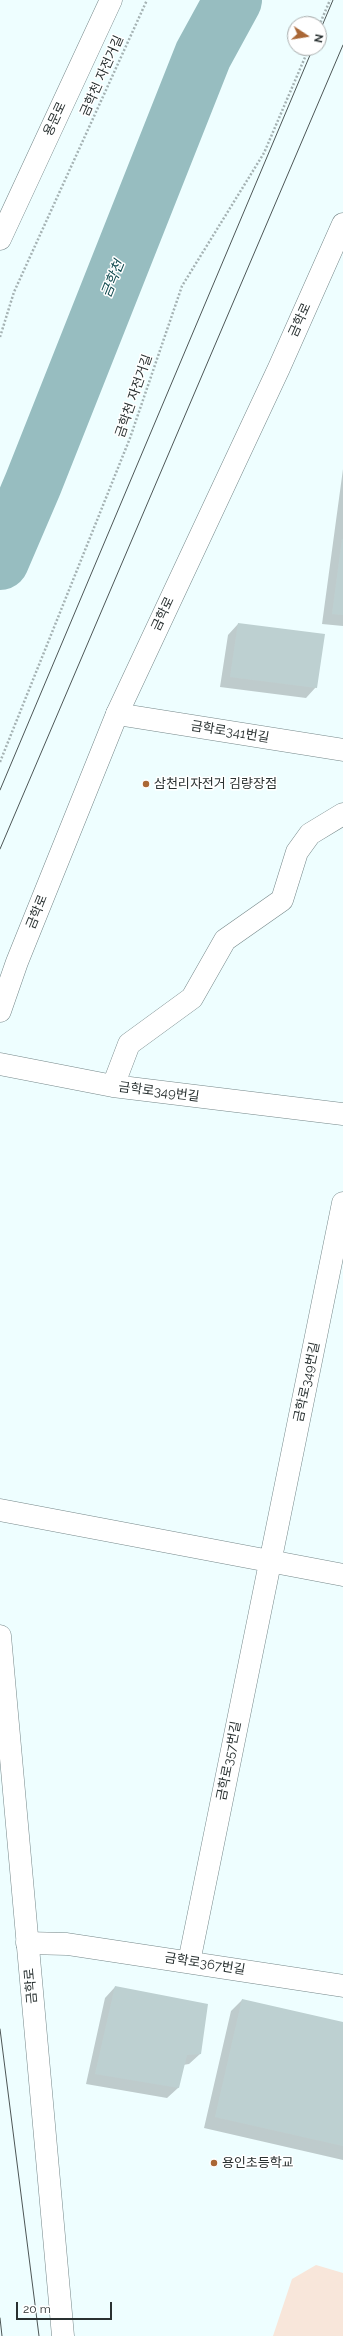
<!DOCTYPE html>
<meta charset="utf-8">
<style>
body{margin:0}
#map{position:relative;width:343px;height:2336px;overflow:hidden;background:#eefeff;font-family:Raleway,sans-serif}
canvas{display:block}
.north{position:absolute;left:287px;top:16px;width:40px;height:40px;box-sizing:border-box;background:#fff;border:1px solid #a9adad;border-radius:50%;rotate:102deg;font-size:11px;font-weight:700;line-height:16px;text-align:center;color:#293131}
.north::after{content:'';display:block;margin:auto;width:14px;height:18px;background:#aa6735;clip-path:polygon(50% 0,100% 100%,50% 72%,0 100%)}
.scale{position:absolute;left:16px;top:2302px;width:96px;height:18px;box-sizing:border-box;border:2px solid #293131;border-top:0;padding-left:5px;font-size:12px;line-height:14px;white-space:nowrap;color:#293131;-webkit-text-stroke:3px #fff;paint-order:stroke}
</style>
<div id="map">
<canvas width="343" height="2336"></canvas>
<div class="north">N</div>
<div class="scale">20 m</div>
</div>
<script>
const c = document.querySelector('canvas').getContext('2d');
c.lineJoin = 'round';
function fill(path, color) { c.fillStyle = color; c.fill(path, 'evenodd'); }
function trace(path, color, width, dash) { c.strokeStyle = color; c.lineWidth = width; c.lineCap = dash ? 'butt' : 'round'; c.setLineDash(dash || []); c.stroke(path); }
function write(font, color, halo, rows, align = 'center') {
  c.font = font + ' Raleway,"Noto Sans KR",sans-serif'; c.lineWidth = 3; c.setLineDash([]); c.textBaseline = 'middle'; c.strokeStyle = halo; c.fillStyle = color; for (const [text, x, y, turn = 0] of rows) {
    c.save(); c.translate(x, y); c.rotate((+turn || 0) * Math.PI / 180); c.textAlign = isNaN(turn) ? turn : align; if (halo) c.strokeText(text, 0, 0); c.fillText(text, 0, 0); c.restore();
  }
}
const green = new Path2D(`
 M316 2265 343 2273V2336H273L292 2279Z`);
const shadow = new Path2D(`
 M343 469V626L322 624Z
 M238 624 316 687 306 698 220 687 228 635Z
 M115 1987 200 2054 189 2064 183 2065 178 2088 167 2098 86 2084 105 1998Z
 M242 2000 343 2023V2160L204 2128 231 2011Z`);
const river = new Path2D(`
 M0 561 33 484 203 55 233 0`);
const building = new Path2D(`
 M342 539H343V615L332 614Z
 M238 623 325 634 317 688 230 677Z
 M115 1986 208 2004 201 2054 187 2055 179 2088 95 2074Z
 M242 1999 343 2022V2146L215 2117Z`);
const path = new Path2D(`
 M319 26 330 0
 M0 337 14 292 147 0
 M0 762 130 438 182 286 264 153 309 48`);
const minor = new Path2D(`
 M0 239 111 0
 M117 714 343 750
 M0 1064 113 1086 343 1114
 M113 1086 129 1044 192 998 225 940 282 900 297 852 310 834 343 814
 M0 1510 343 1575
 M27 1943 67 1944 343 1986
 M189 1962 343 1203`);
const major = new Path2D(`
 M0 1011 17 962 117 714 279 368 343 224
 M0 1636 63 2336`);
const tram = new Path2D(`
 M319 33 333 0
 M0 790 313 48
 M0 849 343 45
 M0 2029 39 2336
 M0 2318 2 2336`);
const markers = [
 [146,784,4,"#aa6735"],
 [214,2163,4,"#aa6735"]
];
const streetNames = [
 ["금학천 자전거길",102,76,-66],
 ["용문로",55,119,-65],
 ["금학로",300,320,-66],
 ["금학천 자전거길",134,396,-71],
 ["금학로",163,614,-65],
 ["금학로341번길",230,732,9],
 ["금학로",37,912,-68],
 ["금학로349번길",159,1092,7],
 ["금학로349번길",307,1382,-78],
 ["금학로357번길",229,1761,-79],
 ["금학로367번길",205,1964,9],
 ["금학로",31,1986,-95]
];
const poiNames = [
 ["삼천리자전거 김량장점",154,784],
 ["용인초등학교",222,2163]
];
const waterNames = [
 ["금학천",113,279,-68]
];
fill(green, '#f8e6da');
fill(shadow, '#0003');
trace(river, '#97bdc0', 58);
fill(building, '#bdd0d1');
trace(minor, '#758789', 23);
trace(major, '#758789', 23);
trace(path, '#a5b2b3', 2.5, [2, 2]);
trace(minor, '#fff', 22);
trace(major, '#fff', 22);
trace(tram, '#4d5656', 1);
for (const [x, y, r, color] of markers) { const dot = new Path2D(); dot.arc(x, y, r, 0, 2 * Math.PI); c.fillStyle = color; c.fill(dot); trace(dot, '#fff', 1.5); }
write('13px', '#293131', '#fff', streetNames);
write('13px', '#293131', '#fff', poiNames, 'left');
write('italic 14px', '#0d474c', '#fff', waterNames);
</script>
